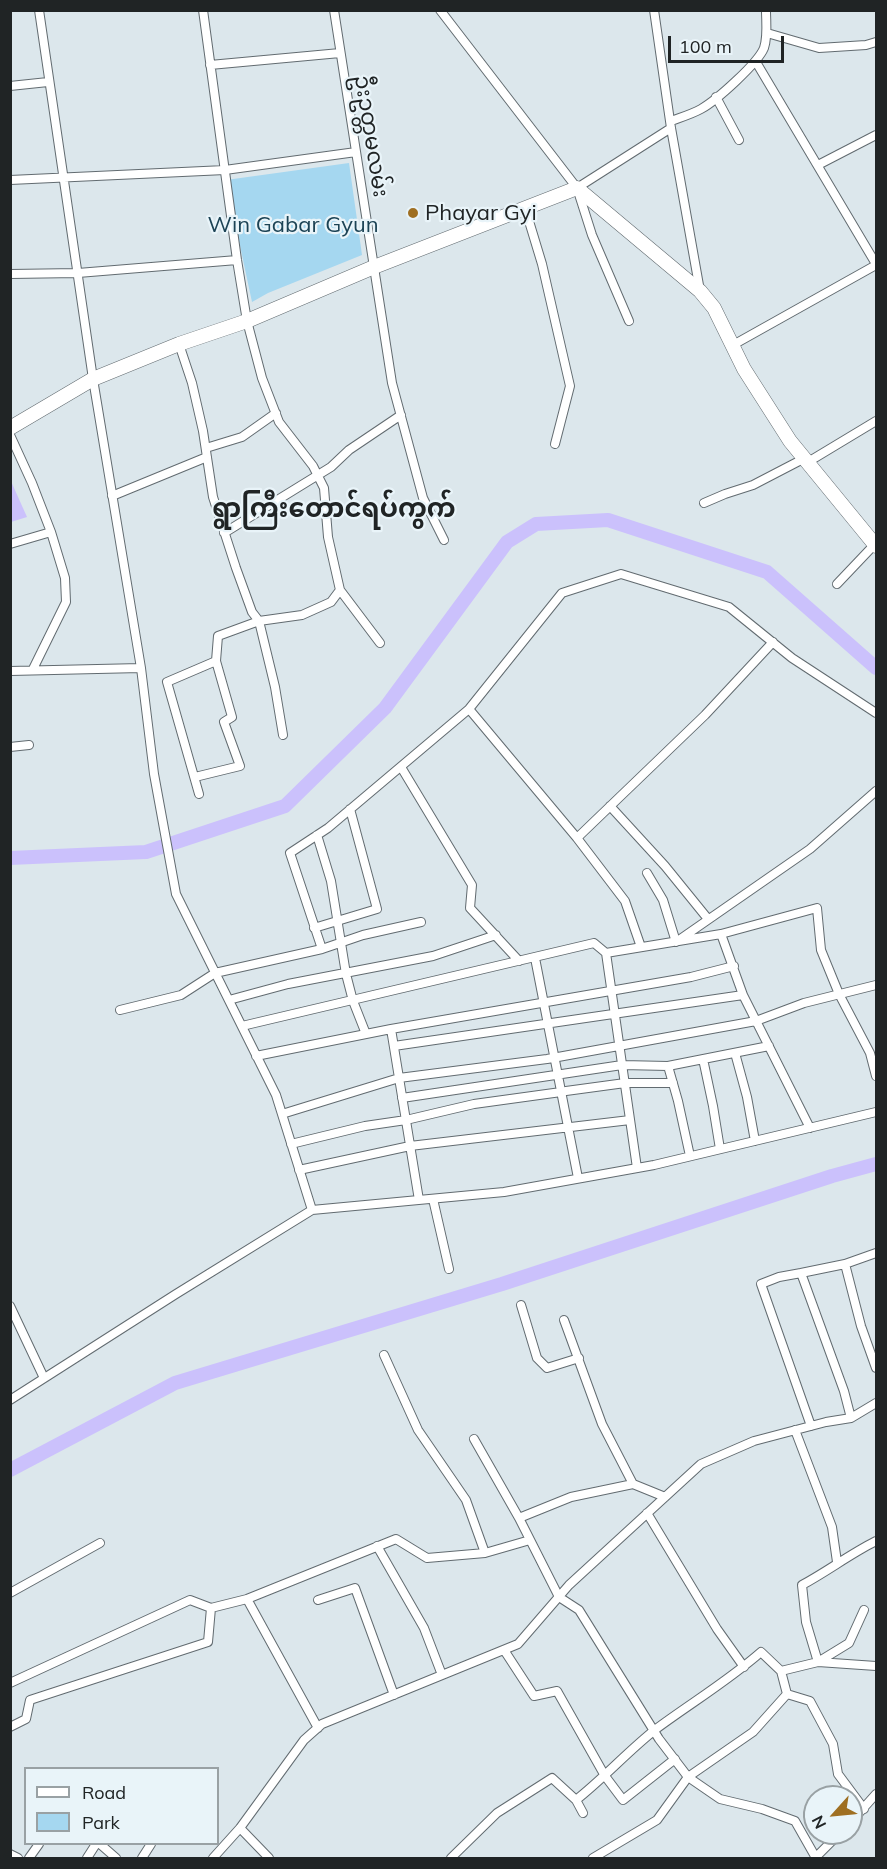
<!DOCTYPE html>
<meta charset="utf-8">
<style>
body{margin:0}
#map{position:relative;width:887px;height:1869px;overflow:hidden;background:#dce7ec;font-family:Mulish,sans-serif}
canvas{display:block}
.frame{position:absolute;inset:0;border:12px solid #202425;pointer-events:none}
.legend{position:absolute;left:24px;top:1767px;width:195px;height:78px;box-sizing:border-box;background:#e9f4f9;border:2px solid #99a1a4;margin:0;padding:8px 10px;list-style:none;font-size:18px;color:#202425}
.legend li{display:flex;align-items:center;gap:12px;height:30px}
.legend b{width:30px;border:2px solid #99a1a4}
.north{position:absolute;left:803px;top:1785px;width:60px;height:60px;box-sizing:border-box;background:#e9f4f9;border:2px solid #99a1a4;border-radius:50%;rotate:243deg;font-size:16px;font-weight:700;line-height:24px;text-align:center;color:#202425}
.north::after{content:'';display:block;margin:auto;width:21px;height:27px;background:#9f6f22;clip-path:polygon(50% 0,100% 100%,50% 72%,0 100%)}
.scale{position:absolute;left:668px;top:36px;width:116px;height:27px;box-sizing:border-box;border:3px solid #202425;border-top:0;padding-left:8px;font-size:18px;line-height:21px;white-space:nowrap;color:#202425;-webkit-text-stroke:4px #e9f4f9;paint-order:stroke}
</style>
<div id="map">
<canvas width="887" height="1869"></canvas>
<div class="frame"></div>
<ul class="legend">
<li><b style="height:8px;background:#fff"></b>Road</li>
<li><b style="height:16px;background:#a5d7f0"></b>Park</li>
</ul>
<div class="north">N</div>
<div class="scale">100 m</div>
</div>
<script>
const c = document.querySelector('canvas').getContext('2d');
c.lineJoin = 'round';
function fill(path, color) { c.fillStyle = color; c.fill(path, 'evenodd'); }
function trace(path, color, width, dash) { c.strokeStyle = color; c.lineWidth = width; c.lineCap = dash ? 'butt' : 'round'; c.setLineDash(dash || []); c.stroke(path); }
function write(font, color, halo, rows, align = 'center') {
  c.font = font + ' Mulish,"Noto Sans Myanmar",sans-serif'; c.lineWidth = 4.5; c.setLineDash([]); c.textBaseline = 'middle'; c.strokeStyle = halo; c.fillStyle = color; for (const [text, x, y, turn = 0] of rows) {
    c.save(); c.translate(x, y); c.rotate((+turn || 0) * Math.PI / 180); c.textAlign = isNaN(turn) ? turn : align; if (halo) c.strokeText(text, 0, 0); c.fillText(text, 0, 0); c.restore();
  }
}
const green = new Path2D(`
 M349 163 362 255 268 293 252 302 226 180Z`);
const water = new Path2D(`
 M10 479 27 517 11 522H10Z`);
const river = new Path2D(`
 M10 858 146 852 285 806 385 708 507 542 536 524 608 520 767 572 876 668
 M10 1470 175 1383 502 1284 832 1176 876 1164`);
const street = new Path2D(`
 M39 10 93 379 141 668 154 774 176 894 276 1095 312 1210
 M203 10 237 260 247 321 262 378 279 422 313 466 324 488 328 537 340 590 380 643
 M334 10 392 383 423 498 444 540
 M440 10 577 188 592 235 629 321
 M654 10 671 128 700 291
 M767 33 819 48 866 45 876 42
 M756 62 876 264
 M210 65 340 53
 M10 86 48 82
 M716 97 739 140
 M671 121C682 117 692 114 701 109 717 100 758 63 764 48 768 36 766 22 766 10
 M818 165 876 135
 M10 180 225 170 356 152
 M577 188 671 128
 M525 208 542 264 570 386 555 444
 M10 274 78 273 237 260
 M179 344 192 383 203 431 213 497 236 568 252 612 259 621 275 687 283 735
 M733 345 876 265
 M10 435 32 483 51 532 65 578 66 602 33 669
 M206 448 242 437 276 413
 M808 462 876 421
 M112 496 207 457
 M704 503 725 494 753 485 805 458
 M224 533 331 467 349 450 401 415
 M10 544 51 532
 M837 584 875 544
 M10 671 141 668
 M469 709 577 838
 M10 747 29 745
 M401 767 472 885 470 908 519 961
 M195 777 240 766 224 722 232 717 216 661
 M199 794 167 682 216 661 218 636 259 621 302 615 331 602 340 590
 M610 806 665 866 708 919
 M317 835 331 881 346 974 353 1001 366 1034
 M647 873 663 900 676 942 810 849 876 791
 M314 928 377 909 350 809
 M721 934 743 995 810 1128
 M641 947 625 901 577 838 705 715 773 642
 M322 949 290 853 328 828 469 709 562 593 621 574 729 607 792 658 876 713
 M606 953 721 934 817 908 821 950 839 994 870 1053 876 1076
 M535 958 578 1178
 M229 1000 288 984 433 956 496 935
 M120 1010 181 995 215 973 322 949 363 935 421 922
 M242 1026 594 943 606 953 637 1168
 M391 1029 419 1200
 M394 1046 743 995
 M735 1053 747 1097 755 1141
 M256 1056 391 1029 691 977 734 966
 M703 1059 713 1106 720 1149
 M668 1066 678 1101 690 1156
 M566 1091 625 1083H673
 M402 1098 622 1065 668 1066 769 1046
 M282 1114 399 1078 547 1059 756 1021 804 1003 876 985
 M291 1144 365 1126 406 1120 474 1104 561 1092
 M299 1170 410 1146 630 1120
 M433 1199 449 1269
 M876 1253 845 1264 861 1326 876 1368
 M801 1273 845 1264
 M521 1305 537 1358 547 1368 579 1358
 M10 1306 44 1378
 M564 1320 602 1424 633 1484 665 1497
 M384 1355 418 1430 466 1500 485 1553
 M10 1400 176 1294 312 1210 504 1192 654 1165 876 1112
 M811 1426 761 1284 779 1277 801 1273 844 1391 851 1418
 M795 1430 832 1527 837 1562
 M474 1439 519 1518 559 1597 579 1610 659 1739 688 1777 720 1799 762 1809 795 1821 816 1858
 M647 1513 717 1629 744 1667
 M519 1518 571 1497 633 1484
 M377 1546 424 1628 442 1675
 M10 1593 100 1543
 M247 1599 318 1728
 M318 1600 355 1588 394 1695
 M864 1610 849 1643 818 1662 806 1622 802 1585C828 1571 850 1554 876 1541
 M504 1650 534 1696 557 1691 605 1776 623 1800 675 1759
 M781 1671 818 1662 876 1666
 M10 1683 190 1600 211 1608 247 1599 396 1539 427 1558 485 1553 530 1540
 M787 1694 810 1701 833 1744 838 1774 864 1809
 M10 1727 26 1719 30 1700 208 1642 211 1608
 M576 1800C604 1778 628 1751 656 1729 691 1703 728 1681 761 1652L781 1671 787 1694 753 1732 688 1777 657 1820 593 1858
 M851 1822 876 1794
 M240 1828 269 1858
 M100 1844 116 1858
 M10 1854 18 1858
 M29 1858 39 1844
 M87 1858 96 1844
 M142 1858 151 1844
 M213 1858 240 1828 304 1740 322 1724 518 1644 569 1585 701 1464 754 1441 826 1422 851 1418 876 1403
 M451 1858 497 1813 552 1778 576 1800 583 1813
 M815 1858 840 1833`);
const primary = new Path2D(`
 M10 428 93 379 179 344 247 321 374 267 577 188 700 291 714 308 744 369 790 441 876 546`);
const markers = [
 [413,213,6,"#9f6f22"]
];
const streetNames = [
 ["ဦးဥတ္တမလမ်း",371,136,81]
];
const poiNames = [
 ["Phayar Gyi",425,213]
];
const parkNames = [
 ["Win Gabar Gyun",293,225]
];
const quarterNames = [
 ["ရွာကြီးတောင်ရပ်ကွက်",334,509]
];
fill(green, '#a5d7f0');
fill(water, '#cbc1fc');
trace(river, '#cbc1fc', 14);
trace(street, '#626b70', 10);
trace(primary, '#626b70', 15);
trace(street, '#fff', 8);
trace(primary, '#fff', 14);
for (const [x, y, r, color] of markers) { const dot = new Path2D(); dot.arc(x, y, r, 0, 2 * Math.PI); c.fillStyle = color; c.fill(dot); trace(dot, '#e9f4f9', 2); }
write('22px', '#202425', '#e9f4f9', streetNames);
write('22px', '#202425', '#e9f4f9', poiNames, 'left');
write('22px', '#1c4355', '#e9f4f9', parkNames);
write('bold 26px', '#202425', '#e9f4f9', quarterNames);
</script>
